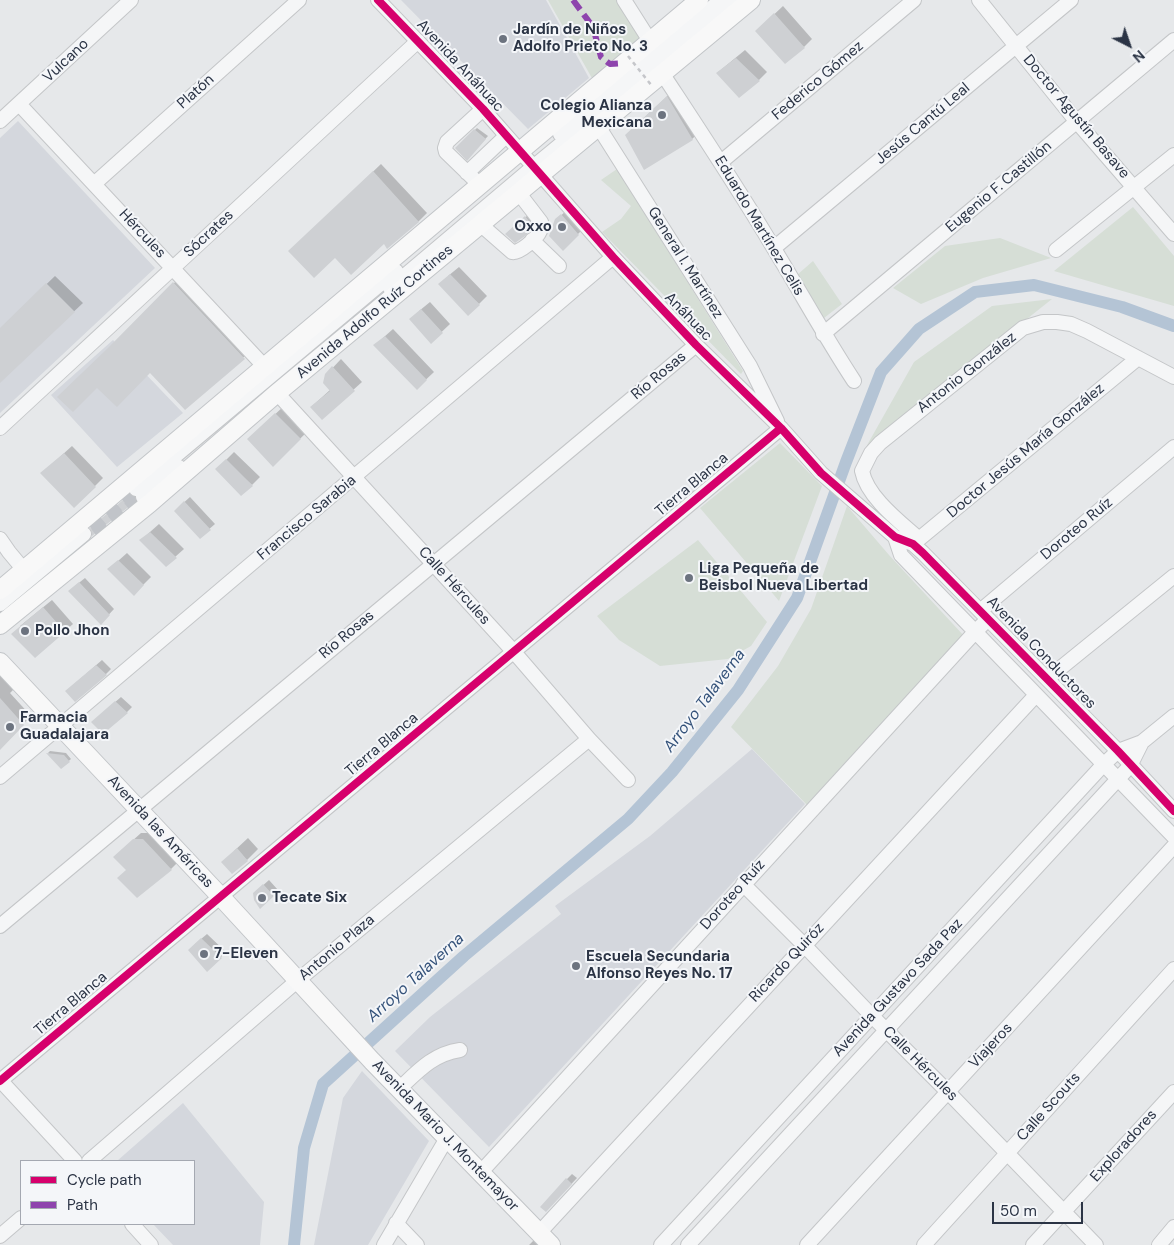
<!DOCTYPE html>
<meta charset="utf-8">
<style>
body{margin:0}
#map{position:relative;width:1174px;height:1245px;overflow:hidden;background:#e6e8ea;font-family:"DM Sans",sans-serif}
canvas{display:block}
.legend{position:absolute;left:20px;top:1160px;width:175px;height:65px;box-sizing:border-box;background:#f4f6f9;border:1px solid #a4a8b1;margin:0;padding:6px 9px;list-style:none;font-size:15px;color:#2b3445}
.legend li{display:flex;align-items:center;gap:10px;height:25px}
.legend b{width:25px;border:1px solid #a4a8b1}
.north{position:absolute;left:1104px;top:20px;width:50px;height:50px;-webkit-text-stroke:4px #f4f6f9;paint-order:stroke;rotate:139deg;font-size:14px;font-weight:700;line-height:20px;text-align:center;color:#2b3445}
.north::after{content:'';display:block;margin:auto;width:18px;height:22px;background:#2b3445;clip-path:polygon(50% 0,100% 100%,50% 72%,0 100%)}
.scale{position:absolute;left:992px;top:1202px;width:91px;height:22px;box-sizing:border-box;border:2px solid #2b3445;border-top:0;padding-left:6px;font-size:15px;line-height:18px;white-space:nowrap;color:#2b3445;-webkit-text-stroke:4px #f4f6f9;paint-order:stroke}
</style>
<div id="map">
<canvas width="1174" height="1245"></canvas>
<ul class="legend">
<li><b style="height:6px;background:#d6006c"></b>Cycle path</li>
<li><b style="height:6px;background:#8e44ad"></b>Path</li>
</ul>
<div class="north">N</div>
<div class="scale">50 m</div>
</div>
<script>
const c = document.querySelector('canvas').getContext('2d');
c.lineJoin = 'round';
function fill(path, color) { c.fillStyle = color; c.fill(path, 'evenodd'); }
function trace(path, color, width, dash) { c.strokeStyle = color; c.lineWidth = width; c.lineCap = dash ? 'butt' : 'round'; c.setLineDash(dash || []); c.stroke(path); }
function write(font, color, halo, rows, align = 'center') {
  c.font = font + ' "DM Sans",sans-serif'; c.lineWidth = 4; c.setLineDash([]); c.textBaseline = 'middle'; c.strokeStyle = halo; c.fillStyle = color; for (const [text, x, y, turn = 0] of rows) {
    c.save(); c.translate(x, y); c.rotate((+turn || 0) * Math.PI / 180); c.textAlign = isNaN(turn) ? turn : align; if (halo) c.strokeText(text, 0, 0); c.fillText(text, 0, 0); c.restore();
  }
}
const built = new Path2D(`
 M401 0H546L589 78 528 129Z
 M18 121 155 268 0 413V138Z
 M113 340 183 413 117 467 51 395Z
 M752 749 805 804 489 1147 395 1051 430 1017 561 914 555 906 650 836Z
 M362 1071 429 1141 368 1245H314L343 1098Z
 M183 1103 264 1202 260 1245H173L153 1224H194V1161H117Z`);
const green = new Path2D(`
 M548 0H616L643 43 611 63 593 80Z
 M617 169 743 371 741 374 602 232 621 219 631 206 601 180Z
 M1133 207 1174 256V306L1054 271Z
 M1000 238 1051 258 983 278 921 304 893 288 945 246Z
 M813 261 842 304 824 318 797 275Z
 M1052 299 866 447 914 362 992 306Z
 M780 443 822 486 779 601 700 508Z
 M847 506 889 555 965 637 808 806 731 727 778 666 811 609Z
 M698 540 767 622 751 646 728 659 660 666 619 640 597 616Z`);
const shadow = new Path2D(`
 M783 6 812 39 804 47 765 23Z
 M745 50 767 72 759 80 717 73Z
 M675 89 701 131 692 139 634 127Z
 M477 128 488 136 467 159 456 148Z
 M381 164 427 213 419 221 388 247 384 243 335 256 290 251Z
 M567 210 583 229 563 249 556 220Z
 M528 215 534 222 531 228 507 234Z
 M459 267 487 296 479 304 448 276Z
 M185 272 255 347 186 408 150 371 97 386 117 341Z
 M55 276 83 303 0 381V329Z
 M430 302 450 324 431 342 419 311Z
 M393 329 434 372 417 388 375 345Z
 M341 359 362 382 322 418 311 407 330 390 326 375Z
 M284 406 308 431 273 465 257 431Z
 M72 446 103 478 74 507 42 473Z
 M234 452 260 477 252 485 225 461Z
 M138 488 143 492 135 500 100 520Z
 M190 497 215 524 200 537 180 506Z
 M159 524 184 549 166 565 141 540Z
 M127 553 151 577 134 594 109 569Z
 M85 578 114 609 101 623 75 586Z
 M52 600 73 624 35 657 20 626Z
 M102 660 111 669 106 674 72 686Z
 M0 671 17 686 10 693 31 716 0 749Z
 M121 697 132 707 127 712 98 717Z
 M50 751 66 753 71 759 61 768 48 753Z
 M141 833H151L178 862 171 869 122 850Z
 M248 838 258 849 247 860 234 851Z
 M269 880 278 890 260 907V888Z
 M207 934 226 952 207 971 194 945Z
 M572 1174 577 1178 546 1211 567 1179Z
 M534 1240 538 1245H529Z`);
const canal = new Path2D(`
 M294 1245 304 1148 323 1084 464 956 628 819 672 772 738 690 797 598 846 462 881 372 919 329 975 292 1034 285 1122 307 1174 326`);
const building = new Path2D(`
 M774 13 805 48 785 64 755 31Z
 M736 58 760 81 739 98 716 73Z
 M667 96 693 140 644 170 625 135Z
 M474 129 486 139 467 161 455 148Z
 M373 171 419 222 387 249 384 244 351 275 335 258 314 278 288 251Z
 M561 214 579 235 563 251 549 236 555 219Z
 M525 216 532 225V228L525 236 515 243 505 234Z
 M450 274 480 305 468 316 438 284Z
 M173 282 245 359 185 410 150 373 117 407 97 388 73 412 57 397 107 349Z
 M46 283 75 312 0 383V328Z
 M421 309 443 333 431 344 409 319Z
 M385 336 427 380 417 390 373 345Z
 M332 366 355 391 322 420 310 407 330 391 323 383 325 374Z
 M275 413 301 439 273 467 247 439Z
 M64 453 96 487 74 508 40 473Z
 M226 459 253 486 241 496 215 469Z
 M129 495 134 497 136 501 92 536 90 528Z
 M184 501 211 530 200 539 174 511Z
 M150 532 177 558 166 567 139 540Z
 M118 560 144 585 134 596 107 569Z
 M79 582 110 615 101 625 68 591Z
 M43 607 65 632 35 658 11 634Z
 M96 665 107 675 75 702 65 691Z
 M0 698 24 725 0 750Z
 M115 701 128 713 103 734 91 722Z
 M46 753 64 755 70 762 61 769Z
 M133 839H143L172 870 137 898 117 878 126 870 113 857Z
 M237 848 248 861 232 874 221 862Z
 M263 884 274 896 260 909 254 900 253 893Z
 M201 938 222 958 207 972 188 950Z
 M566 1178 572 1184 546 1212 540 1207Z`);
const minorTunnel = new Path2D(`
 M91 528 136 489
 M96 535 143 497`);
const minor = new Path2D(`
 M378 0 483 109 613 257 696 345 781 428 821 473 895 537 913 544 923 553 1118 751 1174 811
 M624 0 650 41
 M979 0 1077 122 1174 234
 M662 73C700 131 738 188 773 247 800 291 825 337 854 381
 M19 104 264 366
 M0 121 131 0
 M598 126 750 366 777 421
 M560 134 721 0
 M721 162 914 0
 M467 173 506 136
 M94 184 299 0
 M480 185 446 152 445 148 447 142 483 109
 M480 224 512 252C519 254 537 238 540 231 541 228 541 225 541 222L518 192
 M532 240 559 266
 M774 248 1071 0
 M1056 250 1174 155
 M390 288 533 167 736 0
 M823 334 1174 40
 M277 393 514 652 589 739 628 780
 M0 428 418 41
 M136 489 396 271
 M143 497 179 467
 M895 537 901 555 1174 837
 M0 539 9 552 24 570
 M919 539C900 522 867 497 862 471L871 453 880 443 1023 328 1043 322H1057L1071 324 1087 331 1174 377
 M913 544 1138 358
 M0 604 84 534
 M980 611 1174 447
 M1047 679 1174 576
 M0 777 613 257
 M743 884 804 945 872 1016 948 1092 1096 1245
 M0 926 696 345
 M0 1080 75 1161
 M0 1081 781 428
 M399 1089C418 1071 433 1054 460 1050
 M89 1161 297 981 589 739
 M481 1172 975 632 988 619
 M396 1223 417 1245
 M132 1224 151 1245
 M539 1233 1036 695
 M0 1236 21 1218
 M384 1245 447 1138
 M661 1245 1103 765 1118 751 1142 742 1174 716
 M688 1245 1130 766 1142 742
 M807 1245 1174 846
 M924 1245 1174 969
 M1033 1245 1174 1092
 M1159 1245 1174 1227`);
const major = new Path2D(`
 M0 590 699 0
 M0 625 150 503 277 393 751 0
 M0 662 221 897 372 1061 551 1245`);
const pathBridge = new Path2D(`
 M628 56 652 86`);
const quiet = new Path2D(`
 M573 0 593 27 601 57 610 64 623 63`);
const cycleway = new Path2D(`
 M378 0 483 109 613 257 696 345 781 428 821 473 895 537 913 544 923 553 1118 751 1174 811
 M0 1081 781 428`);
const markers = [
 [503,39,5,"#6c737f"],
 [662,115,5,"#6c737f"],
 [562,227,5,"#6c737f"],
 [689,578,5,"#6c737f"],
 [25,631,5,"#6c737f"],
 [10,727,5,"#6c737f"],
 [262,898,5,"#6c737f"],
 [204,954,5,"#6c737f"],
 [576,966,5,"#6c737f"]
];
const poiNames = [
 ["Jardín de Niños",513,30],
 ["Adolfo Prieto No. 3",513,47],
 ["Colegio Alianza",652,106,"right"],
 ["Mexicana",652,123,"right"],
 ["Oxxo",552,227,"right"],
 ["Liga Pequeña de",699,569],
 ["Beisbol Nueva Libertad",699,586],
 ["Pollo Jhon",35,631],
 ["Farmacia",20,718],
 ["Guadalajara",20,735],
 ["Tecate Six",272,898],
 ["7-Eleven",214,954],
 ["Escuela Secundaria",586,957],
 ["Alfonso Reyes No. 17",586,974]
];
const streetNames = [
 ["Vulcano",66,61,-43],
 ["Avenida Anáhuac",460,66,47],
 ["Federico Gómez",818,81,-40],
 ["Platón",196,92,-42],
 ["Doctor Agustín Basave",1076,117,50],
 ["Jesús Cantú Leal",923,124,-40],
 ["Eugenio F. Castillón",999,187,-40],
 ["Eduardo Martínez Celis",759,226,59],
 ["Hércules",142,234,47],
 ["Sócrates",209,234,-43],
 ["General I. Martínez",685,263,58],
 ["Avenida Adolfo Ruíz Cortines",375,312,-40],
 ["Anáhuac",688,317,46],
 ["Antonio González",967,373,-38],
 ["Río Rosas",659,376,-40],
 ["Doctor Jesús María González",1026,451,-40],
 ["Tierra Blanca",692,485,-40],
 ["Francisco Sarabia",307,518,-40],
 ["Doroteo Ruíz",1077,529,-40],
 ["Calle Hércules",454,586,48],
 ["Río Rosas",347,635,-40],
 ["Avenida Conductores",1041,653,46],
 ["Tierra Blanca",382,745,-40],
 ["Avenida las Américas",160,832,47],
 ["Doroteo Ruíz",733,895,-48],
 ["Antonio Plaza",337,948,-40],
 ["Ricardo Quiróz",787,963,-47],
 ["Avenida Gustavo Sada Paz",898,988,-47],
 ["Tierra Blanca",71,1004,-40],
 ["Viajeros",991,1046,-47],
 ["Calle Hércules",920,1064,45],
 ["Calle Scouts",1049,1107,-48],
 ["Avenida Mario J. Montemayor",445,1136,46],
 ["Exploradores",1124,1146,-48]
];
const waterNames = [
 ["Arroyo Talaverna",705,701,-53],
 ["Arroyo Talaverna",416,978,-42]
];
fill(built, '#d4d7dd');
fill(green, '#d6ded6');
fill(shadow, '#0003');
trace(canal, '#b4c4d5', 12);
fill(building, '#ced0d3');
trace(minorTunnel, '#c1c4c9', 14, [14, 7]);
trace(minor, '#c4c6c8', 16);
trace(major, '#c2c5c8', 20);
trace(minor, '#f5f6f7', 14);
trace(major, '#f8f8f8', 18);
trace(pathBridge, '#c5c6ca', 2.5, [4, 4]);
trace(quiet, '#8e44ad', 6, [12, 6]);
trace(cycleway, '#d6006c', 8);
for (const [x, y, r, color] of markers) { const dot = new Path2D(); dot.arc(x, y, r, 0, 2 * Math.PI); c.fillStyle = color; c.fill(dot); trace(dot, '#f4f6f9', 2); }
write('bold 15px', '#2b3445', '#f4f6f9', poiNames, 'left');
write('15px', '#2b3445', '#f4f6f9', streetNames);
write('italic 16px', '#34527a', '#f4f6f9', waterNames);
</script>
